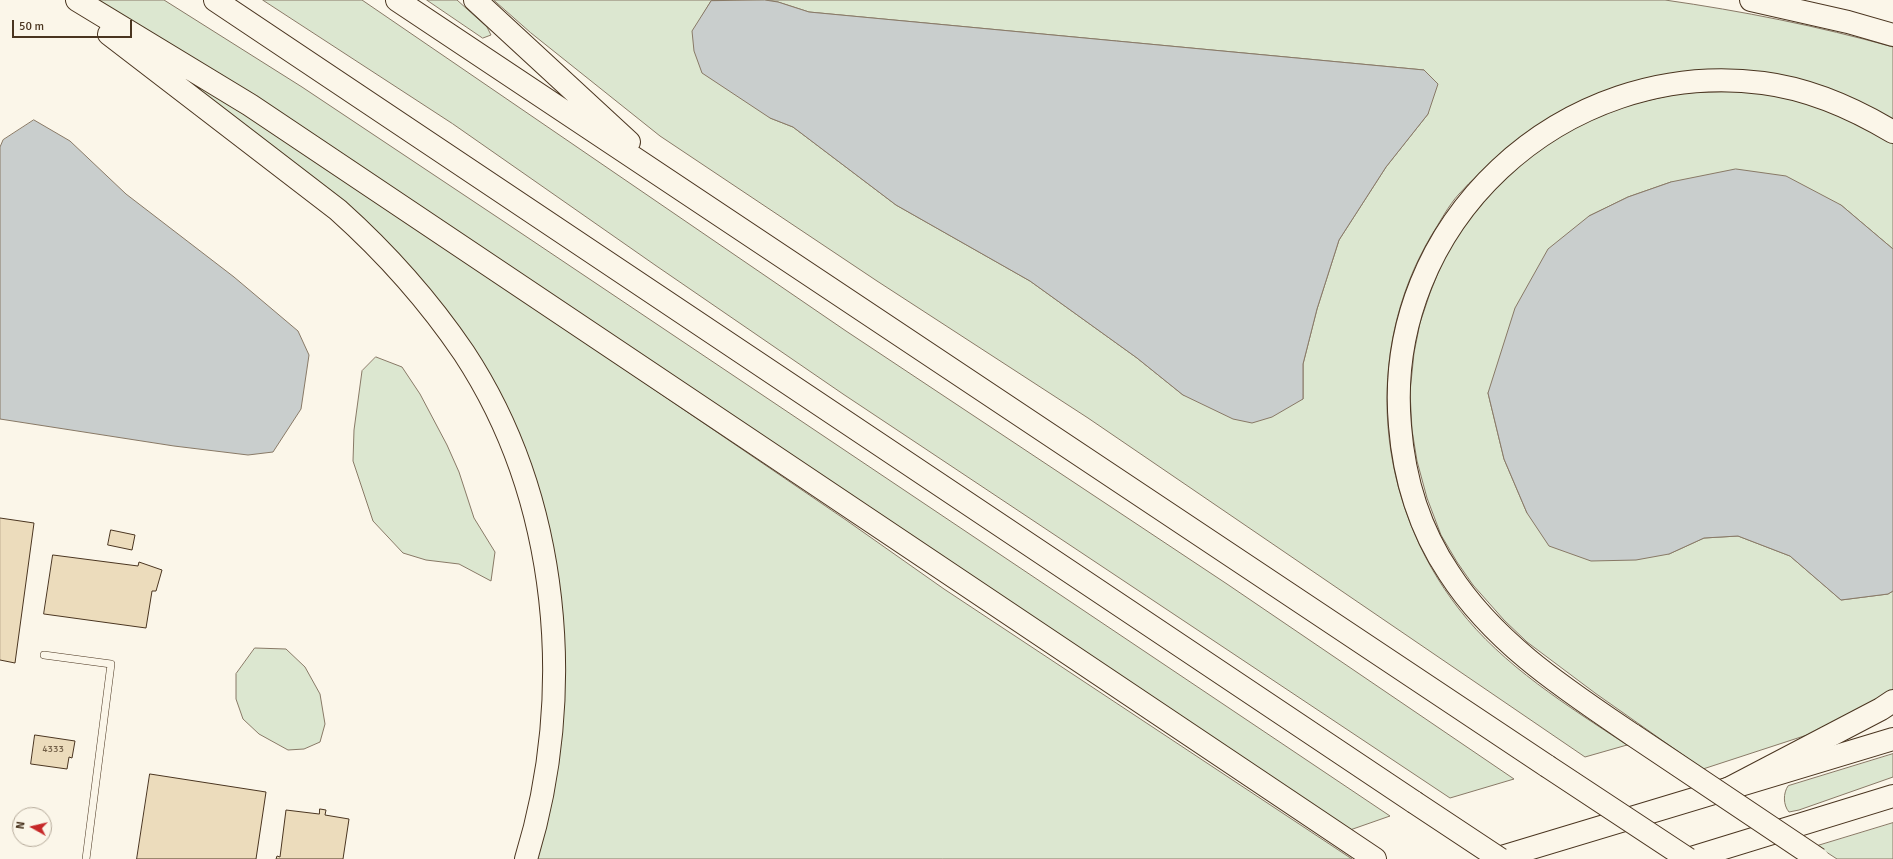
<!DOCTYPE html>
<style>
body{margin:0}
#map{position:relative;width:1893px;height:859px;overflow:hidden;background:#fbf6e9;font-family:Signika,sans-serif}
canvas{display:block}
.north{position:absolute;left:12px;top:807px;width:40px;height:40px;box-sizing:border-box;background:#fbf6e9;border:1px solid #b4a999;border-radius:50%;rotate:278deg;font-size:11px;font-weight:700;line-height:16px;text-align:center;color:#4a3520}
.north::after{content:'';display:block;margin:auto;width:14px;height:18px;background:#c62828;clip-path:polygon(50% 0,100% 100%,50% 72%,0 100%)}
.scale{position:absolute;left:12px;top:20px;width:120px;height:18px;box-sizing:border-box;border:2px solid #4a3520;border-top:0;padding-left:5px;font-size:12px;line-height:14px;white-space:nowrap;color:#4a3520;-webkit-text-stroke:3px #fbf6e9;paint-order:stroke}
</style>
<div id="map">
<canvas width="1893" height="859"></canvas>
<div class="north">N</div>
<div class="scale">50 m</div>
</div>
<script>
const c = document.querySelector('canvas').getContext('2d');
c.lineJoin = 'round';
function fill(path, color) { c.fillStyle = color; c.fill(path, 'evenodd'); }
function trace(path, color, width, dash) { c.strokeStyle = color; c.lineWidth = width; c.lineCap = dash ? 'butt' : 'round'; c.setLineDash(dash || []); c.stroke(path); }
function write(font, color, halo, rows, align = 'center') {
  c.font = font + ' Signika,sans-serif'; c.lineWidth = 3; c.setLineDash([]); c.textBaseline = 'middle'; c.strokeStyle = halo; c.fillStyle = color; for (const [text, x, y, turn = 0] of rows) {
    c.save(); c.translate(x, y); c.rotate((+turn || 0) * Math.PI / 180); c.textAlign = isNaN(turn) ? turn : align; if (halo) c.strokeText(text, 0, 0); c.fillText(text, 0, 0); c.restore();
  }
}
const green = new Path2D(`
 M97 0H164L302 87 506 223 1390 816 1350 830Z
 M263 0H362L846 331 1227 584 1514 779 1450 798 843 394 655 265 453 124Z
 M427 0H457L487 27 491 35 483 38Z
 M494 0H722L711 1 702 16 770 118 793 127 896 205 1030 281 1137 358 1183 395 1303 399V364L1317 309 1339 240 1386 167 1428 114 1424 70 809 12 778 2 765 0H1665C1742 11 1818 26 1893 47V123L1699 75 1499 157C1485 169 1471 180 1459 194 1448 206 1440 222 1431 236 1362 353 1376 503 1459 609 1503 666 1568 706 1627 745L1585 757 1088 418 877 281 660 136 531 33Z
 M189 75 652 388 846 520 944 589 1352 859H533L544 823 546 535 450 323 182 82Z
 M1752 91 1788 97 1817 105 1893 142V249L1841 205 1671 182 1628 197 1589 216 1488 393 1504 459 1527 513 1669 554 1704 538 1738 536 1790 556 1841 600 1888 594 1893 591V692L1832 725 1807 735 1703 769 1595 693 1527 642 1504 620 1473 585 1457 562 1441 535 1427 498 1417 461 1412 430 1410 392 1414 353 1420 323 1430 293 1442 263 1449 249 1468 221 1501 180 1540 147 1610 109 1681 93Z
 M376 357 402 367 420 394 447 445 459 472 474 518 495 552 491 581 459 564 426 560 403 553 373 521 353 461 354 430 362 371Z
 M255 648 286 649 305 667 320 694 325 724 320 742 304 749 288 750 259 734 243 719 236 699V674Z
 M1893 754V777L1799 810 1789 812C1783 805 1783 793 1788 786Z
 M1893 823V859H1837L1817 846Z`);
const water = new Path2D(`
 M765 0 778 2 809 12 1424 70 1438 84 1428 114 1386 167 1339 240 1317 309 1303 364V399L1272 417 1252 423 1233 419 1183 395 1137 358 1030 281 896 205 793 127 770 118 702 73 694 51 692 31 711 1Z
 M34 120 70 141 126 194 234 277 298 331 309 355 301 409 273 452 248 455 174 446 0 419V147L3 140Z
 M1736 169 1786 176 1841 205 1893 249V591L1888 594 1841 600 1790 556 1738 536 1704 538 1669 554 1636 560 1591 561 1549 546 1527 513 1504 459 1488 393 1515 308 1548 249 1589 216 1628 197 1671 182Z`);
const building = new Path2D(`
 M0 518 34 523 15 663 0 660Z
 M111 530 135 535 132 550 108 545Z
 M53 555 138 566 139 562 162 570 156 591H152L146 628 44 614Z
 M35 735 75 741 72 758 69 757 67 769 31 764Z
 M150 774 266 792 256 859H137Z
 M320 809 326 810 325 815 349 819 343 859H276L277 856 280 857 286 810 319 814Z`);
const lane = new Path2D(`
 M44 655 111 664 86 859`);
const primary = new Path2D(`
 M1495 859 1893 739
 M1688 859 1893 796`);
const highway = new Path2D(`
 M77 0 250 105 1375 859
 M215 0 1414 802
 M397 0 1547 766
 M475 0 629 142
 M1751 0 1848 22 1893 35
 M109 34 338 210C386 253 428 300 464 353 560 499 577 694 526 859
 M1633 735C1565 689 1494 643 1449 573 1420 530 1404 478 1400 426 1382 224 1563 57 1763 83 1810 89 1853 108 1893 132
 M1728 789 1881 709 1893 701`);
const highwayBridge = new Path2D(`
 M1633 735 1818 859
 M1547 766 1688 859
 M1414 802 1500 859`);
const numberNames = [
 ["4333",53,749]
];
fill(green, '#dce7d0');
trace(green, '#887966', 1);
fill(water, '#c9cecd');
trace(water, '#887966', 1);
fill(building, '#ecdcbc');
trace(building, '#4a3520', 1);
trace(lane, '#4a3520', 8);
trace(primary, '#4a3520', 24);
trace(highway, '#4a3520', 24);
trace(lane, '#fbf6e9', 7);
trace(primary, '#fbf6e9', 22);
trace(highway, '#fbf6e9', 22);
trace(highwayBridge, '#4a3520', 24, []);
trace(highwayBridge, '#fbf6e9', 22);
write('10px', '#725f47', null, numberNames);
</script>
